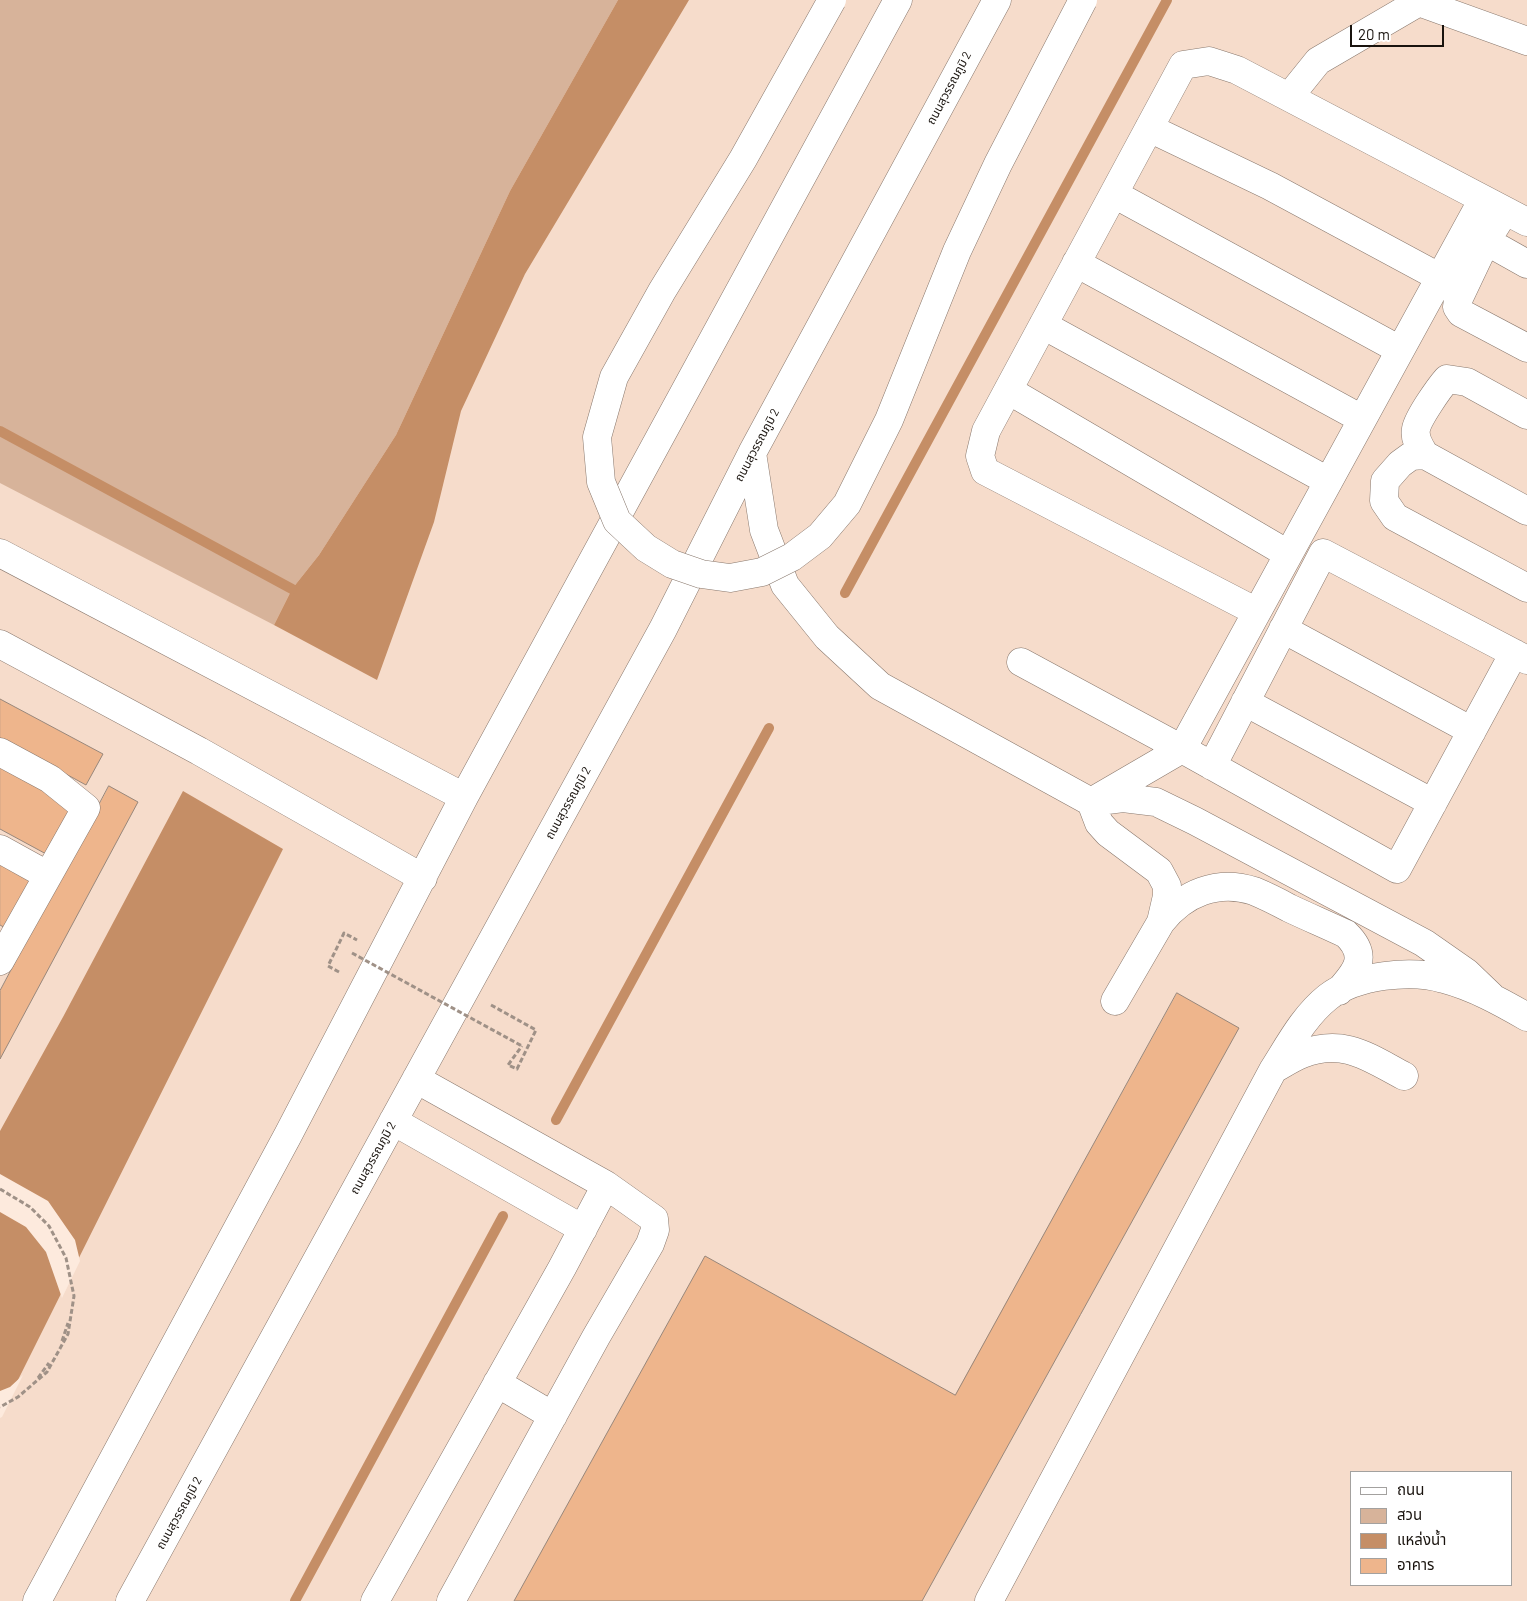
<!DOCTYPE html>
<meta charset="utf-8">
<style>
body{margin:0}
#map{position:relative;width:1527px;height:1601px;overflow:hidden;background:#fdeadd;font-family:Barlow,"Noto Sans Thai",sans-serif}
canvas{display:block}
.legend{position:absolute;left:1350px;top:1471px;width:162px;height:115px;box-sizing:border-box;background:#fff;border:1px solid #a3a19f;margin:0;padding:6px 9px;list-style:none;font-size:15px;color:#19130e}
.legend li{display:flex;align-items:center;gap:10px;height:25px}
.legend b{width:25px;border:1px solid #a3a19f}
.scale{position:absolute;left:1350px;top:25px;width:94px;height:22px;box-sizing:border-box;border:2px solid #19130e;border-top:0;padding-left:6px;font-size:15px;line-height:18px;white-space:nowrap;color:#19130e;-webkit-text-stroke:4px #fff;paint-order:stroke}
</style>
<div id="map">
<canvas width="1527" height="1601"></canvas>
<ul class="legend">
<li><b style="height:6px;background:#fff"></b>ถนน</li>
<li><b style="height:14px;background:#d7b39a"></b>สวน</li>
<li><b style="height:14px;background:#c58e66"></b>แหล่งน้ำ</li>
<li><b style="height:14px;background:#eeb58c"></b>อาคาร</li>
</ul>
<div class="scale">20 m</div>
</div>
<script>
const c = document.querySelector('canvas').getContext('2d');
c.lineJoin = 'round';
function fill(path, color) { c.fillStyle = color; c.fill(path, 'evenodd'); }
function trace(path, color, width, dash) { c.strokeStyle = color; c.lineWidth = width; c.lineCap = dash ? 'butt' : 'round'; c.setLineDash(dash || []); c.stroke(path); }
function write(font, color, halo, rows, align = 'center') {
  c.font = font + ' Barlow,"Noto Sans Thai",sans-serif'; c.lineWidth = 4; c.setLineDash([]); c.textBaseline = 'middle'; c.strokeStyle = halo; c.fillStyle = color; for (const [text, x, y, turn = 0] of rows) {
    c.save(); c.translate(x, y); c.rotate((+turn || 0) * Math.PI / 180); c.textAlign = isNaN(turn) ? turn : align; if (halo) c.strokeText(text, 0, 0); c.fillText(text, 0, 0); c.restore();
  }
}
const built = new Path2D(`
 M0 0H1527V1601H0ZM1351 1472H1511V1585H1351Z`);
const green = new Path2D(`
 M0 0H618L510 191 396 435 319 555 292 589 274 625 0 483Z`);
const water = new Path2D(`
 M618 0H689L525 274 461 411 434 522 377 680 274 625 292 589 319 555 396 435 510 191Z
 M183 791 283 849 0 1416V1131L63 1017Z`);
const pier = new Path2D(`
 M0 1174 48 1201 75 1240 80 1261 62 1298 46 1252 26 1227 0 1212Z
 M23 1375 2 1417 0 1418V1391L10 1387Z`);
const stream = new Path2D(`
 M0 431 292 589
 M845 593 1167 0
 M556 1120 769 728
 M295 1601 503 1216`);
const building = new Path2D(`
 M0 699 103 754 86 785 0 738Z
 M0 764 75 805 48 855 0 829Z
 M109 786 138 802 0 1059V991Z
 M0 861 34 879 7 929 0 925Z
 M1177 993 1239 1028 922 1601H514L705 1256 955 1395Z`);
const path = new Path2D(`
 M339 972 328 966 344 933 357 940
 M491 1005 536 1030 517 1069 508 1065 522 1046
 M0 1189 30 1207 49 1226 66 1258 74 1296 68 1334 47 1372 18 1397 0 1407
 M62 1341 68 1323
 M38 1378 49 1363`);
const minor = new Path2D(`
 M1289 97 1318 61 1419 2 1527 41
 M1149 128 1270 186 1439 277
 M1114 194 1400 350
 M1505 211 1486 241 1458 300 1457 307 1461 313 1527 348
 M1486 241 1527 264
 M1076 263 1362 419
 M1043 325 1328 481
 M1008 390 1288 554
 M1527 415 1467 382 1447 379C1439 388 1418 418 1416 429 1414 439 1420 447 1425 455L1527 511
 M752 453 764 530 785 585 827 637 880 686 1091 802 1123 798 1156 802 1195 821 1424 943 1467 973 1491 996
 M1425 455 1411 456 1400 464 1385 481 1384 501 1395 517 1527 588
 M0 553 464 797
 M1257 612 985 471 980 456 986 431 1183 65 1209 61 1237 70 1527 222
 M1283 629 1472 731
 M0 644 199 751 423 878
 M1021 662 1182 749 1397 869 1514 653
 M1245 702 1433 803
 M0 752 50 779 86 808 0 961
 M1212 766 1323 553 1527 660
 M0 849 47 875
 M1161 922C1184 893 1218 879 1254 891 1266 896 1278 902 1289 908 1308 917 1327 925 1346 934 1369 956 1357 971 1339 991
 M1115 1001 1161 922 1167 896V886L1159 871 1108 833 1099 823 1091 802 1182 749 1483 199
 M1274 1069C1283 1064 1292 1058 1302 1054 1344 1038 1368 1057 1404 1076
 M416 1079 606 1185
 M393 1121 583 1229
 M497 1383 553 1416
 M37 1601 288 1135 464 797 898 0
 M130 1601 663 629 752 453 997 0
 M375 1601 562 1268 606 1185 654 1219 655 1230 650 1244 596 1337 451 1601
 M989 1601 1273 1070C1289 1045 1304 1016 1328 997 1356 975 1411 969 1444 979 1474 987 1501 1002 1527 1017`);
const pathBridge = new Path2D(`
 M352 953 522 1046`);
const minorBridge = new Path2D(`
 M832 0 743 159 662 291 614 377 597 437 601 482 617 521 646 548 672 564 701 574 730 578 762 572 792 557 820 536 847 504 889 420 957 251 998 164 1083 0`);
const streetNames = [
 ["ถนนสุวรรณภูมิ 2",949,88,-62],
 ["ถนนสุวรรณภูมิ 2",757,445,-62],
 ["ถนนสุวรรณภูมิ 2",568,803,-61],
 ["ถนนสุวรรณภูมิ 2",373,1158,-61],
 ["ถนนสุวรรณภูมิ 2",179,1513,-61]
];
fill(built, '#f6dccb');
fill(green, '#d7b39a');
fill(water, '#c58e66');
fill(pier, '#fdeadd');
trace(stream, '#c58e66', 10);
fill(building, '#eeb58c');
trace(building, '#98877b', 1);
trace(minor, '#89786d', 29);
trace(path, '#9f9187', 3, [5, 2.5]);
trace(minor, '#fff', 28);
trace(minorBridge, '#89786d', 29, []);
trace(pathBridge, '#9f9187', 3, [5, 2.5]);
trace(minorBridge, '#fff', 28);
write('12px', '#19130e', '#fff', streetNames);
</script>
